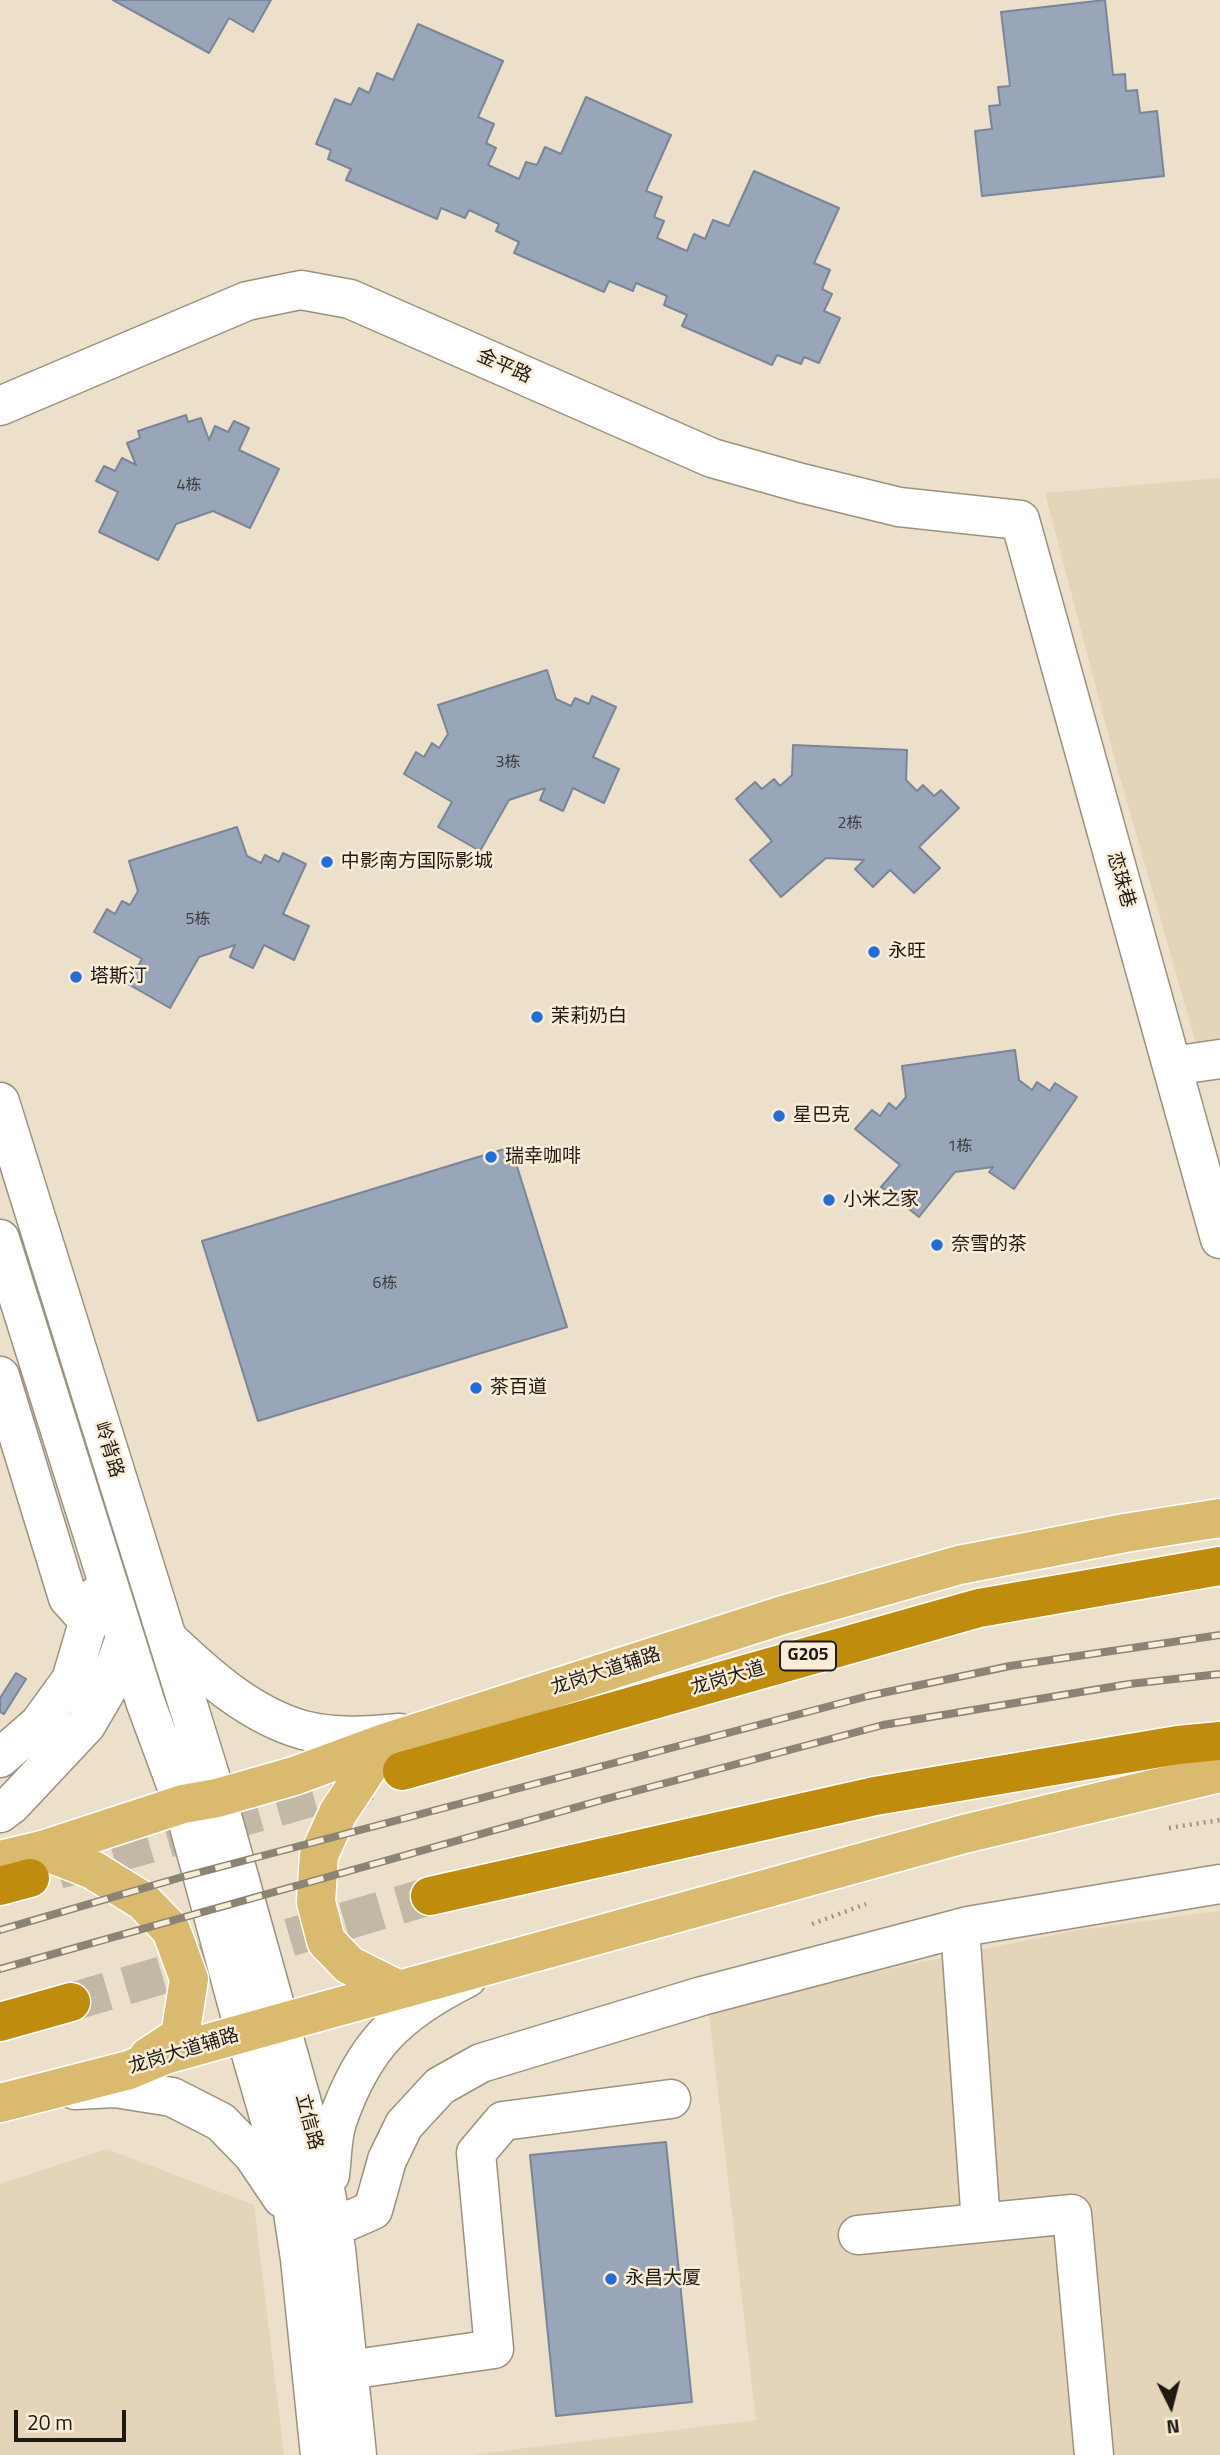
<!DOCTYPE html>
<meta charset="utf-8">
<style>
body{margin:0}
#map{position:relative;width:1220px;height:2455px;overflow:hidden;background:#ece0cb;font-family:"Titillium Web",sans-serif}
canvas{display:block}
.north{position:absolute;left:1136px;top:2371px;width:70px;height:70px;-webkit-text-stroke:5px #f9edd8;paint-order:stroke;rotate:174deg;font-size:19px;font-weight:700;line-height:28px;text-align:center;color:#1e1912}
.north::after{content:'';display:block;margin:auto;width:24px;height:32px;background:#1e1912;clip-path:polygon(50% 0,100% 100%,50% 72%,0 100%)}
.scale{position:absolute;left:14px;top:2410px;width:112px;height:32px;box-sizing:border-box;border:4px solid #1e1912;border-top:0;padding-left:9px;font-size:21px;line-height:24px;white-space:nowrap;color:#1e1912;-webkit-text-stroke:5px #f9edd8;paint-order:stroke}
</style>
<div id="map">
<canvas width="1220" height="2455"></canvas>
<div class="north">N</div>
<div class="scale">20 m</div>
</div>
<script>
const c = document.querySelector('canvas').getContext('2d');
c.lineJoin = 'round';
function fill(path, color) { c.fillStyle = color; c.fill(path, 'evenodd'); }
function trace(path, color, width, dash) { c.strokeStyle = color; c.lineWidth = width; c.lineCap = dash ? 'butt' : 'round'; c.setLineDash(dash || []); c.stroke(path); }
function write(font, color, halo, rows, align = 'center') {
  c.font = font + ' "Titillium Web","Noto Sans SC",sans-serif'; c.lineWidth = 5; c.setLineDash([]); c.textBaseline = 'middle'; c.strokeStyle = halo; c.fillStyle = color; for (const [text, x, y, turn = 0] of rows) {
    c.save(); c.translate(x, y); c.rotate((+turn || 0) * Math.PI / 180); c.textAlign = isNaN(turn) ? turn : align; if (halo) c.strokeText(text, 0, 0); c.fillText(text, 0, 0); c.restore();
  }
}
const built = new Path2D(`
 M1220 478V1045L1197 1047 1114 756 1045 493Z
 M1220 1911V2455H470L756 2420 708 2006 1078 1930Z
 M107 2149 254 2205 284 2455H0V2184Z`);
const building = new Path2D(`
 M113 0H271L253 32 229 18 209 53Z
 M1105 0 1113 75 1125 74 1126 91 1137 90 1140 113 1157 111 1164 176 982 196 975 131 992 129 989 106 1000 105 998 87 1010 86 1001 12Z
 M418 24 503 61 478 117 494 124 486 143 496 148 488 165 519 179 526 162 537 165 545 147 561 154 586 97 671 135 646 191 662 197 654 217 664 221 657 238 687 251 694 234 705 239 713 220 729 226 754 171 839 208 814 263 830 270 822 289 832 294 824 311 840 318 819 363 804 357 801 364 777 355 772 365 682 326 687 315 664 305 667 296 636 283 633 291 609 281 604 292 514 253 519 242 496 231 499 224 469 210 465 218 441 208 437 219 346 180 351 169 328 159 331 150 316 144 335 99 351 105 359 88 369 93 377 73 393 80Z
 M186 415 188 422 201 418 209 440 215 426 228 432 234 421 249 428 239 450 279 469 250 528 213 511 176 524 158 560 99 532 118 492 96 481 104 466 115 471 122 458 136 465 127 443 140 438 138 431Z
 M547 670 556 699 571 706 575 698 589 704 592 696 616 707 593 757 619 769 604 803 573 788 563 811 540 800 545 788 509 800 480 851 438 827 452 802 404 774 416 752 424 757 432 743 439 748 448 734 438 705Z
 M793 745 907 750 906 780 917 791 923 785 934 796 941 790 959 808 919 847 940 868 914 893 890 870 873 887 855 869 864 860 826 858 781 897 750 860 772 841 736 799 755 782 762 789 774 779 780 786 792 775Z
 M237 827 247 856 261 863 265 855 279 862 283 853 306 864 283 914 309 926 294 960 264 945 253 968 230 957 235 945 199 957 170 1008 128 984 142 959 94 932 107 909 115 914 122 901 130 905 138 891 129 861Z
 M1015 1050 1019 1080 1032 1090 1037 1082 1050 1091 1055 1083 1077 1097 1014 1189 989 1172 993 1167 955 1172 919 1217 881 1187 900 1165 855 1129 872 1110 880 1116 889 1103 896 1109 906 1097 902 1066Z
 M511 1147 567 1327 258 1421 202 1241Z
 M16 1673 26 1679 4 1714 0 1712V1698Z
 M666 2142 692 2402 556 2416 530 2155Z`);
const highwayTunnel = new Path2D(`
 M58 1870 380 1778
 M71 2002 430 1896`);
const path = new Path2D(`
 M1169 1828 1220 1820
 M812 1924 866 1904`);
const minor = new Path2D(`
 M0 406 247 301 301 290 350 299 712 458 801 483 899 507 1020 520 1220 1239
 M1172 1066 1220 1059
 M0 1102 217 1798 323 2178 336 2249 357 2455
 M0 1239 146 1704 183 1804 245 2033 289 2186 300 2259 320 2455
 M0 1376 68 1598 88 1620
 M168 1639C207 1676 250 1715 303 1730 334 1738 368 1736 400 1733
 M0 1758 39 1724 71 1680 96 1596
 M0 1813 12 1804 86 1725 106 1691 125 1638
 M960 1928 981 2223
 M75 2090 115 2088 172 2097 221 2122 253 2155 282 2198
 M330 2175C332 2158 332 2138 337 2122 363 2046 397 2013 467 1978
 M332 2228 373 2210 387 2160 404 2125 440 2086 481 2063 702 1996 968 1926 1220 1884
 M858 2235 1072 2214 1094 2455
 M348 2370 494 2349 476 2153 503 2121 671 2099`);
const major = new Path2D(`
 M384 1743 338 1813 319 1855 316 1902 326 1941 349 1965 399 1990
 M42 1850 93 1870 143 1901 171 1930 189 1979 180 2036 148 2057
 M0 1860 42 1850 183 1804 217 1798 294 1776 384 1743 783 1615 959 1565 1125 1533 1220 1518
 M0 2103 129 2070 165 2055 312 2014 964 1834 1220 1773`);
const highway = new Path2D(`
 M402 1771 979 1608 1220 1566
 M0 1886 30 1878
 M430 1896 875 1796 1178 1745 1220 1741
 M0 2022 71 2002`);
const rail = new Path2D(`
 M0 1930 182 1877 868 1696 1010 1666 1220 1635
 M0 1969 602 1800 883 1725 1129 1684 1220 1674`);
const markers = [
 [327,862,7,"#246cd8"],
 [874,952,7,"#246cd8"],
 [76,977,7,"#246cd8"],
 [537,1017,7,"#246cd8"],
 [779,1116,7,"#246cd8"],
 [491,1157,7,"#246cd8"],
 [829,1200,7,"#246cd8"],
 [937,1245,7,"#246cd8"],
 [476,1388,7,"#246cd8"],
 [611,2279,7,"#246cd8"]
];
const numberNames = [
 ["4栋",189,486],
 ["3栋",508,763],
 ["2栋",850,824],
 ["5栋",198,920],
 ["1栋",960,1147],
 ["6栋",385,1284]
];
const shields = [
 [808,1656,56]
];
const shieldNames = [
 ["G205",808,1656]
];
const streetNames = [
 ["金平路",504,367,24],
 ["恋珠巷",1120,880,74],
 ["岭背路",108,1450,73],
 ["龙岗大道辅路",606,1672,-18],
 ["龙岗大道",728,1679,-16],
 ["龙岗大道辅路",184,2052,-17],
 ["立信路",308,2122,75]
];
const poiNames = [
 ["中影南方国际影城",341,862],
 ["永旺",888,952],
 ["塔斯汀",90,977],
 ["茉莉奶白",551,1017],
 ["星巴克",793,1116],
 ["瑞幸咖啡",505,1157],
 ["小米之家",843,1200],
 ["奈雪的茶",951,1245],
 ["茶百道",490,1388],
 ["永昌大厦",625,2279]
];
fill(built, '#e4d4b9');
fill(building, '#99a5b8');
trace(building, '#7a8598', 2);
trace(highwayTunnel, '#c3b8a6', 38, [38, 19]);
trace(minor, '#9c917d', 41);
trace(major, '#fff', 41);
trace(highway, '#fff', 41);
trace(path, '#9e9585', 4.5, [2, 5]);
trace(minor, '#fff', 38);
trace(major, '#d9ba6e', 38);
trace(highway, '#c08c0d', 38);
trace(rail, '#8b8374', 8);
trace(rail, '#f9edd8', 5, [16]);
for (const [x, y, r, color] of markers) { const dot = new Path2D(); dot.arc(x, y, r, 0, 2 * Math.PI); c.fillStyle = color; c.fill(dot); trace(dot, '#f9edd8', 2.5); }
write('16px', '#3d3c3c', null, numberNames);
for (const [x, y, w] of shields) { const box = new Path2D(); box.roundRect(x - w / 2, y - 14.5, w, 29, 5); c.fillStyle = '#f9edd8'; c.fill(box); trace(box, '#1e1912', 2); }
write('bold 18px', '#1e1912', null, shieldNames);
write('19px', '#1e1912', '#f9edd8', streetNames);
write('19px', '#1e1912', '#f9edd8', poiNames, 'left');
</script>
